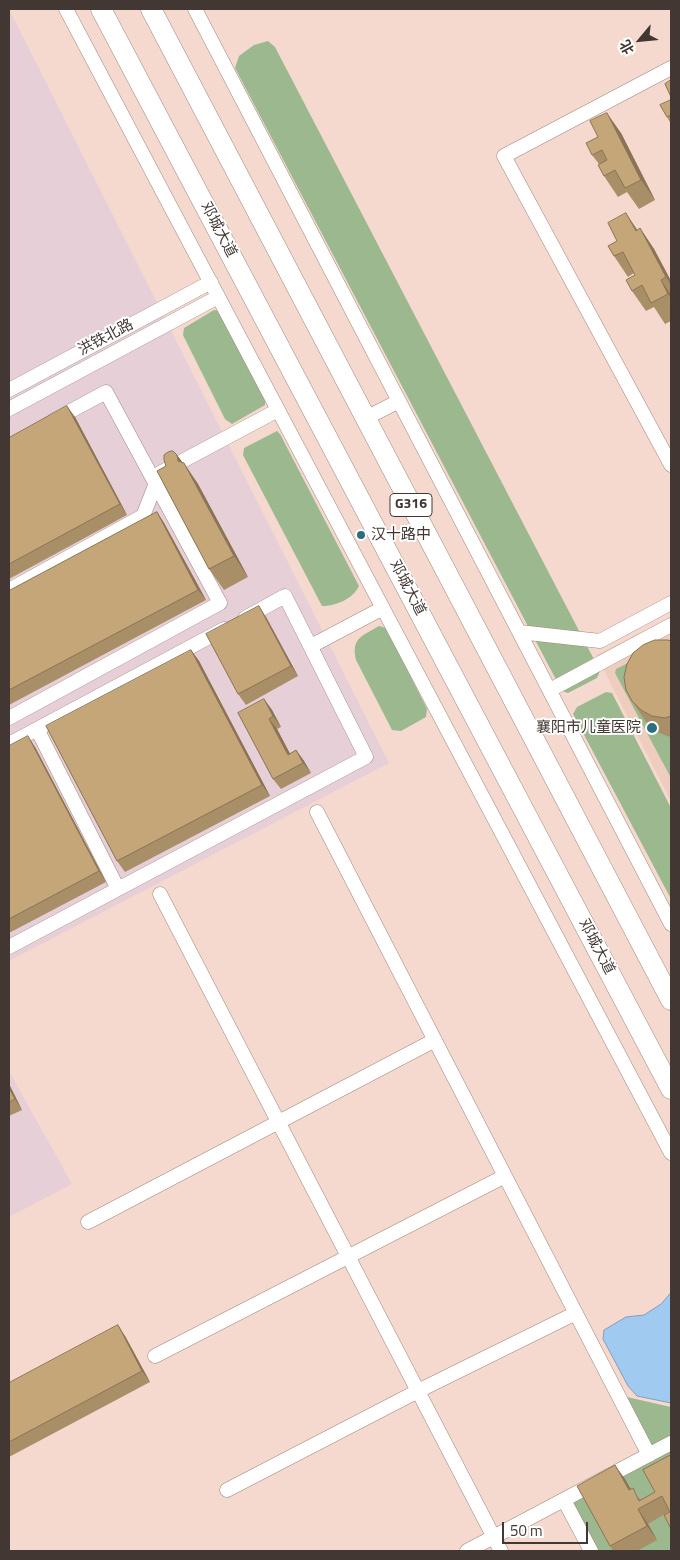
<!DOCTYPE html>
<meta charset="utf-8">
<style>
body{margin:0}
#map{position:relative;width:680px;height:1560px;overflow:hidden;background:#f5d9cf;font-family:"Titillium Web","Noto Sans SC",sans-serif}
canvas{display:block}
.frame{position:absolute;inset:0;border:10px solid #423733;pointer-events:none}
.north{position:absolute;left:615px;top:15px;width:50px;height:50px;-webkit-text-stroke:4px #fff;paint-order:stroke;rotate:242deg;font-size:14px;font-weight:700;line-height:20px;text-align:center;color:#423733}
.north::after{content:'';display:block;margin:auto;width:18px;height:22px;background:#423733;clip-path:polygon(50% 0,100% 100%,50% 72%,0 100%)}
.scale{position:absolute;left:502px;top:1522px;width:86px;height:22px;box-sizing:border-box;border:2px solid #423733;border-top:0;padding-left:6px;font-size:15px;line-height:18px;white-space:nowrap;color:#423733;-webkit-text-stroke:4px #fff;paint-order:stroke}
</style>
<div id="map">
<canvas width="680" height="1560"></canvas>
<div class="frame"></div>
<div class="north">北</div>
<div class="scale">50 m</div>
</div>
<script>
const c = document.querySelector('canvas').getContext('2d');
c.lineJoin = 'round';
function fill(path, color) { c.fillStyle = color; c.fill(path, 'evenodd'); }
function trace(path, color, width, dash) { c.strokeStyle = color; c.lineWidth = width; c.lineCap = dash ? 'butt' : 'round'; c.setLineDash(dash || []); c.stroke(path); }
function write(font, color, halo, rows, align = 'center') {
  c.font = font + ' "Titillium Web","Noto Sans SC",sans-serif'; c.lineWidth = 4; c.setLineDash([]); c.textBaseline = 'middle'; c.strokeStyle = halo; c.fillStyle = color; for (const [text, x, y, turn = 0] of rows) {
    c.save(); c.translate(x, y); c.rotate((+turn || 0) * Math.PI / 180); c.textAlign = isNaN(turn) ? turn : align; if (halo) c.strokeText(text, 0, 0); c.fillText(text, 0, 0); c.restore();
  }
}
const built = new Path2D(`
 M671 617V801L596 655Z`);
const industrial = new Path2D(`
 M9 9 389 763 9 961Z
 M9 1071 72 1184 9 1217Z`);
const green = new Path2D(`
 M268 41 275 47 600 671 597 678 568 693 562 691 235 68 239 56 254 45Z
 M214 310 220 311 265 400V405L232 424 225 419 183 335 184 328Z
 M277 431 280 434 359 586C353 599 336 606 322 606L243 455 244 448Z
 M379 626 386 628 427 709 426 717 401 731 392 730 356 660C351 638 362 636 379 626Z
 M671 641V778L615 673 616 669Z
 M606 692 612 693 671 808V899L573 714 577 707Z
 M618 1395 671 1407V1551H591L564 1500 649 1455Z`);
const water = new Path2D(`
 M671 1293V1403L637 1396 628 1386 603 1339 604 1330 626 1317 644 1315 661 1304Z`);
const minor = new Path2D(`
 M66 9 671 1153
 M195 9 671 924
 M671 68 504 156 671 465
 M9 390 211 282
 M9 409 218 297
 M366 418 399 401
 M9 590 143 516 160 473 278 410
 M519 632 600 641 671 603
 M311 646 383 608
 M550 690 671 625
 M9 718 220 603 106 392 54 420
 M37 729 118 889
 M9 744 224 629
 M317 812 649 1455
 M160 894 501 1551
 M9 947 366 757 285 596 245 618
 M88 1222 435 1040
 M155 1356 505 1176
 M227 1490 418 1391 576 1313
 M564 1500 591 1551
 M467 1551 671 1443`);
const highway = new Path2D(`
 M101 9 671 1089
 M151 9 671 1000`);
const wall = new Path2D(`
 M671 100V124L667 117Z
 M621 133 655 200 639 209 627 192 618 197 604 176 599 164 592 155Z
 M640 228 654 249 671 281V321L665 324 654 307 646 311 632 291 635 275 634 273 628 277 614 256 638 230Z
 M75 417 127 515 9 579V438Z
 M177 455 198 484 248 577 224 590 209 569 166 466Z
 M157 512 164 523 206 600 9 705V591Z
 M266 617 298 676 246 705 238 694Z
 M671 641V737L667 736 655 731 646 722 632 701Z
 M191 650 199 661 270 796 125 872 117 861Z
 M264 699 272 710 281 727 277 729 290 754 296 750 304 761 311 773 281 789 273 779Z
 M9 746 35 747 106 882 9 933Z
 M9 1084 22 1110 9 1116Z
 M125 1336 150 1382 9 1457V1383Z
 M671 1455 670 1511 648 1524 657 1540 637 1551H613L610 1546 625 1479 630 1489 641 1500 655 1492Z`);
const shadedWall = new Path2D(`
 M607 113 621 133 655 200 641 180Z
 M626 213 640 234 636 231Z
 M640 228 654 249 671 281V285L666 277Z
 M661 280 671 295V298L668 294Z
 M67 406 75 417 127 515 120 504Z
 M177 455 188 470 184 463 198 484 248 577 234 556 178 461Z
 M157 512 164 523 206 600 198 590Z
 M259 606 266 617 298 676 291 666Z
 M191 650 199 661 270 796 262 785Z
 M264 699 272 710 281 727 273 716Z
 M269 719 277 729 296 765 288 755Z
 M28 736 35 747 106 882 99 871Z
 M296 750 304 761 311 773 303 763Z
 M9 1084 22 1110 15 1099 9 1088Z
 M118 1325 125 1336 150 1382 142 1371Z
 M615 1465 625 1479 639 1504 629 1490Z
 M638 1509 648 1524 657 1540 647 1526Z`);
const building = new Path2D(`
 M671 80V97L665 84Z
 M671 100V115L667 117 660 105Z
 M607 113 641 180 625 188 615 170 604 176 598 165 607 160 602 150 592 155 586 143 598 137 590 121Z
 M626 213 636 231 640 228 666 277 661 280 668 294 651 303 642 285 632 291 626 280 635 275 623 252 614 256 608 246 617 241 608 223Z
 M67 406 120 504 9 564V438Z
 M173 451 177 455 178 461 184 463 234 556 209 569 157 471 166 466 164 460V455L168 452Z
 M157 512 198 590 9 690V591Z
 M259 606 291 666 238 694 206 634Z
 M655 640H668L671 641V716L665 718 652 716 641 710 632 701 626 690 624 677 627 664 633 653 643 645Z
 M191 650 262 785 117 861 46 726Z
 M264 699 273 716 269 719 288 755 296 750 303 763 273 779 238 713Z
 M28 736 99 871 9 919V746Z
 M9 1088 15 1099 9 1102Z
 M118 1325 142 1371 9 1442V1383Z
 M671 1455V1529L664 1515 670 1512 662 1496 638 1509 647 1526 610 1546 577 1486 615 1465 629 1490 633 1488 639 1501 655 1492 643 1470Z`);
const markers = [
 [361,535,5,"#2b6f7f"],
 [652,728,6,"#2b6f7f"]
];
const shields = [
 [411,505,42]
];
const shieldNames = [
 ["G316",411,505]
];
const streetNames = [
 ["邓城大道",218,230,62],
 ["洪铁北路",106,338,-28],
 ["邓城大道",407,588,62],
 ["邓城大道",596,947,62]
];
const poiNames = [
 ["汉十路中",371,535],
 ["襄阳市儿童医院",641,728,"right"]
];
fill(built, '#eeccbe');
fill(industrial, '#e7cfd8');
fill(green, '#9cb88f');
fill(water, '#a0caf0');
trace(water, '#849eb7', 1);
trace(minor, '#a0877d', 15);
trace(highway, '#a0877d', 21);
trace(minor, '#fff', 14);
trace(highway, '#fff', 20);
fill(wall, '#a98f68');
fill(shadedWall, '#8a7455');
fill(building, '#c5a679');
trace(building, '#8a7455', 1);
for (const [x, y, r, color] of markers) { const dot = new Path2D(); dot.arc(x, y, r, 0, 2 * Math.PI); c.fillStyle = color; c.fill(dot); trace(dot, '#fff', 2); }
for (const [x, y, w] of shields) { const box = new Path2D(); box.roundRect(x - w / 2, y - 11.5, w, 23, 4); c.fillStyle = '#fff'; c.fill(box); trace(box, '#423733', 1); }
write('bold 14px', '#423733', null, shieldNames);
write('15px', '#423733', '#fff', streetNames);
write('15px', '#423733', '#fff', poiNames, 'left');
</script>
